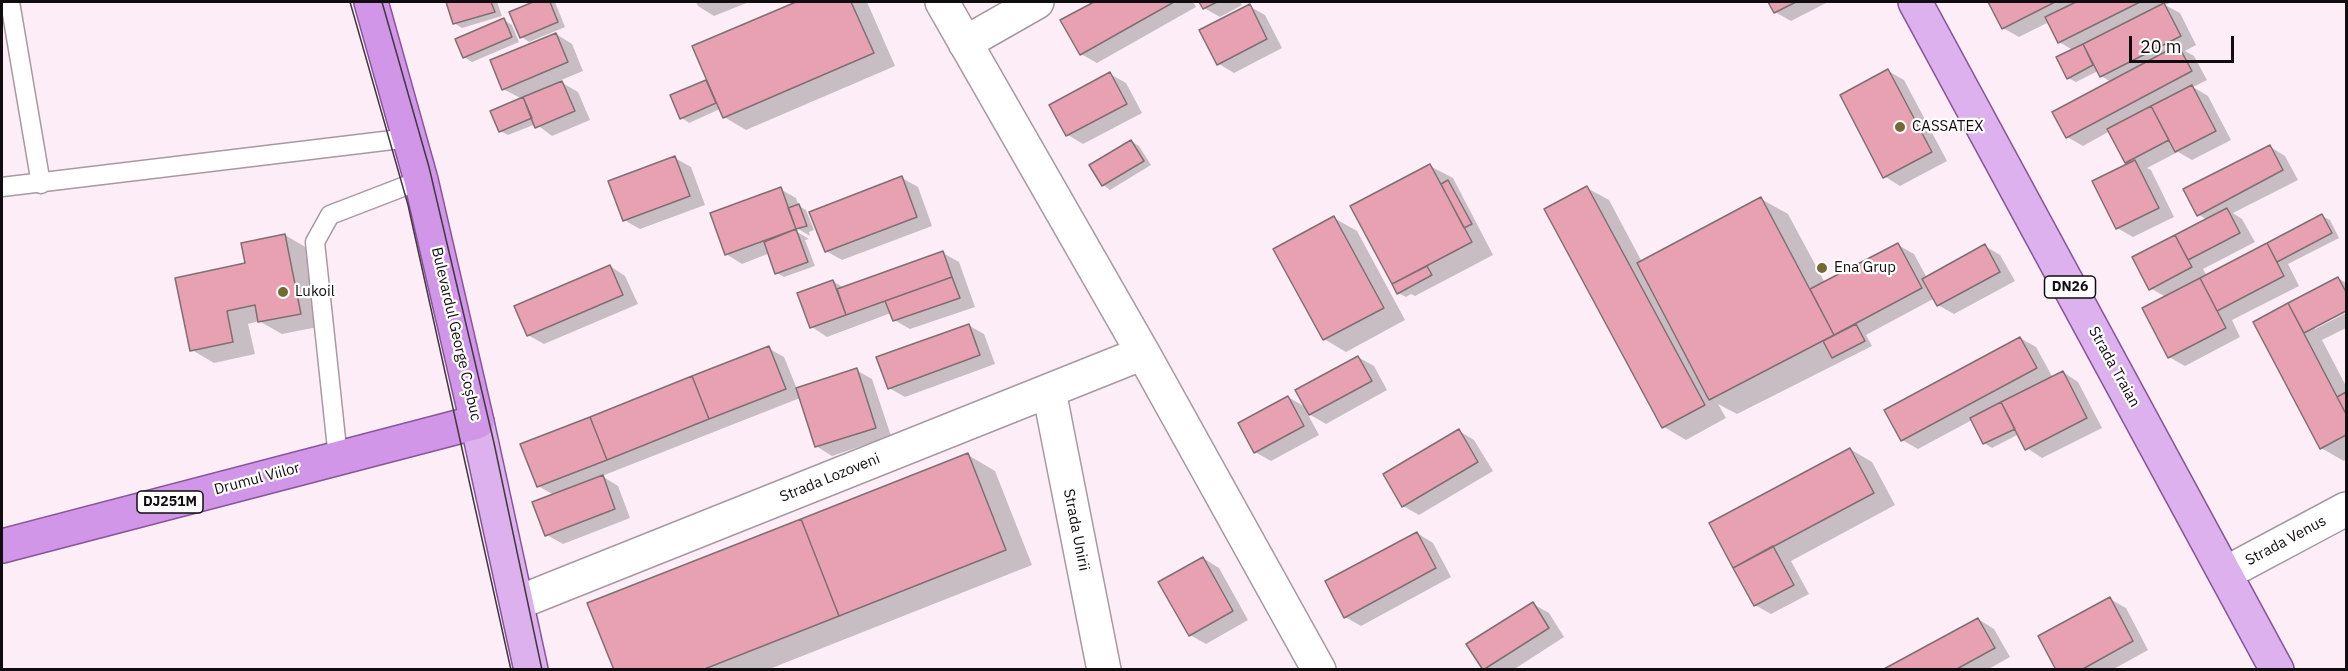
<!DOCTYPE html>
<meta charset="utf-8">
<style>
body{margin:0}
#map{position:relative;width:2348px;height:671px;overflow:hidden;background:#fcedf6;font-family:"IBM Plex Sans",sans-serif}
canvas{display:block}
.frame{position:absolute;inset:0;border:3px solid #100c0f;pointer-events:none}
.scale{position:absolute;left:2129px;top:36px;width:105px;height:27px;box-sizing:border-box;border:3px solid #100c0f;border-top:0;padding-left:8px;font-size:18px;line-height:21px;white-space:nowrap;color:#100c0f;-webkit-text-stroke:4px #fff;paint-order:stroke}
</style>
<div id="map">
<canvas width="2348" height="671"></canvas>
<div class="frame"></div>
<div class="scale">20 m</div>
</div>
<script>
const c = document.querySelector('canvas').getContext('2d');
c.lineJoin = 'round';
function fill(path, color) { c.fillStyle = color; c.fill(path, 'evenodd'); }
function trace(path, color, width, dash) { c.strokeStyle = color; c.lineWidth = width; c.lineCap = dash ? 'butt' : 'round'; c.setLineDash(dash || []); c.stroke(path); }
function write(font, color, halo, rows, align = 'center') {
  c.font = font + ' "IBM Plex Sans",sans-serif'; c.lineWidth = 4.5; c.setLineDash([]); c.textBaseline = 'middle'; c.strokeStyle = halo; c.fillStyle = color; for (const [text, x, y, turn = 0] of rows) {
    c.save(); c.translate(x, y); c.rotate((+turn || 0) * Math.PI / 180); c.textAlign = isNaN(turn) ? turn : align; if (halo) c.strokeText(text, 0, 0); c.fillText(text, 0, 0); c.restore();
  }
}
const shadow = new Path2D(`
 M448 2H497L502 16 462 28 454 23Z
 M537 2H555L565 27 529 42 522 37 511 12Z
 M696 2H749L714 16 698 6Z
 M800 2H867L895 66 746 130 724 117 720 109 689 123 682 118 706 82 709 83 694 47Z
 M1097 2H1193L1196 7 1097 63 1081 54 1062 21Z
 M1201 2H1240L1242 5 1220 17 1204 8Z
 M1770 2H1828L1791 21 1775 12Z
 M1990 2H2172L2165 5 2180 13 2196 45 2185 51 2194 56 2207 80 2193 87 2208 96 2231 140 2192 160 2178 152 2147 168 2151 170 2174 217 2133 237 2117 228 2130 164 2126 162 2110 131 2083 146 2067 137 2111 82 2101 76 2098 71 2076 82 2068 78 2073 50 2059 42 2049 22 2019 37 2003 28Z
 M1249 6 1265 15 1282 48 1234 73 1219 64Z
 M504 20 512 25 519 42 472 62 464 57Z
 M556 34 572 44 583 71 559 81 578 92 590 120 552 136 536 124 508 135 500 131 522 99 503 89Z
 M1888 71 1904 80 1947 161 1900 186 1884 176Z
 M1110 74 1126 83 1142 113 1083 144 1068 135Z
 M1131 141 1139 146 1151 165 1110 190 1103 185Z
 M2269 146 2285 156 2298 180 2233 213 2242 219 2255 242 2203 269 2207 276 2322 216 2330 220 2339 238 2288 264 2299 286 2232 320 2240 337 2185 366 2169 357 2166 297 2150 288 2207 220 2198 214Z
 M675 158 691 167 705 205 640 229 624 220Z
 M1430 166 1453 178 1493 255 1415 296 1411 294 1406 297 1398 293 1352 207Z
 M902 178 918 187 932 226 842 260 826 251Z
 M1587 188 1609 200 1642 262 1761 199 1788 214 1825 283 1898 245 1914 254 1927 278 1985 246 2000 255 2015 281 1954 314 1938 305 1935 298 1866 335 1872 346 1737 414 1718 404 1726 418 1686 440 1664 427Z
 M780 189 796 198 799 206 806 210 814 230 809 232 810 236 790 224 789 227 809 239 805 240 815 266 784 277 777 273 770 253 742 264 726 254Z
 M1334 218 1357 231 1405 320 1346 352 1324 339Z
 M285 235 307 248 323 326 282 334 259 321 248 324 255 354 214 363 192 350 247 264Z
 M943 253 959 262 975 307 910 329 894 320 891 313 827 337 812 327 833 281 844 288Z
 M610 266 625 276 638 304 544 344 528 335Z
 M2338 278 2346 283V309L2315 326V329L2346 313V328L2322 340 2346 386V459L2344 461 2321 448 2255 322Z
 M968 325 984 334 995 364 905 397 889 388Z
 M2020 338 2036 347 2053 378 2063 372 2078 382 2102 428 2042 458 2027 448 2019 434 1992 448 1984 443 1972 420 1918 449 1902 440Z
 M768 348 784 357 797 389 856 370 872 379 891 436 832 456 816 446 800 398 602 476 618 486 630 518 563 544 547 535 554 495 538 486Z
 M1358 357 1374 366 1387 390 1326 424 1307 413 1319 435 1271 461 1255 452 1288 397 1307 408Z
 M1459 431 1474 440 1493 471 1419 515 1403 506Z
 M1850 449 1872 462 1895 505 1791 561 1809 594 1771 614 1755 605 1711 524Z
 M968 455 995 471 1032 565 767 670H615Z
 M1417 533 1433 543 1451 577 1361 626 1345 617Z
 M1203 558 1219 568 1248 620 1206 644 1190 635Z
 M2110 599 2126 608 2148 650 2112 670H2058Z
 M1533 604 1549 613 1564 637 1513 670 1484 669Z
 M1978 619 1994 629 2010 657 1987 670H1885Z`);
const building = new Path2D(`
 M446 2H491L495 12 453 24Z
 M533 2H550L558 22 520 38 509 12Z
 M796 2H851L874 53 723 118 692 46Z
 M1094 2H1174L1080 55 1060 20Z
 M1199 2H1217L1203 9Z
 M1768 2H1796L1774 13Z
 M1988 2H2055L2002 29Z
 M2076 2H2140L2058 43 2045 17Z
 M2164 3 2181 36 2100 77 2083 44Z
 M1250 4 1267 39 1217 65 1199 30Z
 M504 18 512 37 463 58 455 39Z
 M556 33 568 62 502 90 490 60Z
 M2083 44 2093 65 2067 79 2056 57Z
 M2178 45 2192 71 2066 138 2052 112Z
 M1888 69 1932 152 1883 178 1840 95Z
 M1110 72 1127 104 1066 136 1049 105Z
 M706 80 716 103 680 119 670 95Z
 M562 81 575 111 535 128 523 97Z
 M2192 85 2216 131 2175 152 2151 106Z
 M523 97 532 118 499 132 490 111Z
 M2151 106 2169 140 2125 163 2107 129Z
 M1131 140 1144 161 1102 186 1089 165Z
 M2270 145 2283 170 2197 216 2183 189Z
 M675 156 690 196 623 221 608 181Z
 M2135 160 2159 208 2116 229 2092 181Z
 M1430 164 1472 242 1392 284 1350 206Z
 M902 176 917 217 825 252 809 212Z
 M1448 180 1472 224 1464 228 1441 184Z
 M1587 186 1705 405 1662 428 1544 209Z
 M781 187 796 229 725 255 710 213Z
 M1761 197 1834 335 1709 400 1637 263Z
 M799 204 807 226 796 229 788 208Z
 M2227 208 2240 233 2188 260 2175 235Z
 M2322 214 2332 233 2277 262 2267 243Z
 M1334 216 1384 308 1323 340 1273 249Z
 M796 229 808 262 775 274 764 242Z
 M285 234 301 314 258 322 255 305 227 311 233 342 190 351 175 278 245 263 241 243Z
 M2175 235 2192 267 2149 290 2132 257Z
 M1898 243 1922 288 1834 335 1810 289Z
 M2267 243 2284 276 2217 311 2200 278Z
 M1985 244 2000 272 1937 306 1922 279Z
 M943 251 952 277 846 315 837 289Z
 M610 265 623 295 527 336 514 306Z
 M1427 266 1432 275 1397 294 1392 284Z
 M952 277 960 298 893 321 885 301Z
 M2338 277 2346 292V311L2304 333 2288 303Z
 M2200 278 2226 328 2168 358 2142 308Z
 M833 280 846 315 810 328 797 293Z
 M2288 303 2346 414V435L2320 449 2253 322Z
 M969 324 980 355 888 389 876 357Z
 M1856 324 1865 341 1832 358 1823 341Z
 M2020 337 2037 368 1901 441 1884 410Z
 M769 346 786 389 709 419 692 376Z
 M1358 356 1372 381 1309 415 1295 390Z
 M857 368 876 428 815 447 796 388Z
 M2063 371 2087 418 2025 450 2001 402Z
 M692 376 709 419 607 460 590 417Z
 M2346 392V414L2337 397Z
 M1288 396 1304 426 1254 453 1238 423Z
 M2001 402 2015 429 1983 444 1970 418Z
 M590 417 607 460 537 487 520 444Z
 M1459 429 1478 462 1402 507 1383 474Z
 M1850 448 1874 493 1733 568 1709 523Z
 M968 453 1006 550 839 616 801 519Z
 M603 475 615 509 545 536 532 502Z
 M801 519 839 616 702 670H614L587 603Z
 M1417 532 1436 568 1344 618 1325 581Z
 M1773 546 1794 585 1754 606 1733 568Z
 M1203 557 1233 611 1189 636 1158 582Z
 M2110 597 2133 641 2081 670H2056L2038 636Z
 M1533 602 1549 628 1483 670 1466 644Z
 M1978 618 1995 648 1955 670H1882Z`);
const service = new Path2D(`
 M10 2 41 184
 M2 187 409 138
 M338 458 315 242 330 215 421 180`);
const minor = new Path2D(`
 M942 2 1143 353 1319 670
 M965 43 1037 2
 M1049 391 1104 670
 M2226 573 2346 509
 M517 603 1143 353`);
const primary = new Path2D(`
 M1915 2 2277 670
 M477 422 531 670`);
const trunk = new Path2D(`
 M2 546 477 422 421 180 371 2`);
const tram = new Path2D(`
 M350 2 408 205 511 670
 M382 2 429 167 494 443 542 670`);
const markers = [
 [1900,127,6,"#746835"],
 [1822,268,6,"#746835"],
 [283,292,6,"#746835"]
];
const shields = [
 [2070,287,51],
 [170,502,66]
];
const shieldNames = [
 ["DN26",2070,287],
 ["DJ251M",170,502]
];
const poiNames = [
 ["CASSATEX",1912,127],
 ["Ena Grup",1834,268],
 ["Lukoil",295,292]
];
const streetNames = [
 ["Bulevardul George Coșbuc",456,334,77],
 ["Strada Traian",2114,367,61],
 ["Strada Lozoveni",830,478,-22],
 ["Drumul Viilor",257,479,-15],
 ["Strada Unirii",1076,530,79],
 ["Strada Venus",2286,541,-28]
];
fill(shadow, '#0003');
fill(building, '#e8a1b3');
trace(building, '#7f6f72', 1.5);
trace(service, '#a799a2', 21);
trace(minor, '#a799a2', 36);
trace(primary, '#865599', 36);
trace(trunk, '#865599', 36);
trace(service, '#fff', 18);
trace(minor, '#fff', 33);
trace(primary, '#ddb0ee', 33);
trace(trunk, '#d296e8', 33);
trace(tram, '#40393e', 1.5);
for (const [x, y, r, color] of markers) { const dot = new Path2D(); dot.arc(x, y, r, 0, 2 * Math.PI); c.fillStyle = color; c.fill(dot); trace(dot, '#fff', 2); }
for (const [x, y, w] of shields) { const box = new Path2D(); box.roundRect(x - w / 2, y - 11, w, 22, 4.5); c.fillStyle = '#fff'; c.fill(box); trace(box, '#100c0f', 1.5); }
write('bold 14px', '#100c0f', null, shieldNames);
write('15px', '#100c0f', '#fff', poiNames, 'left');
write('15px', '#100c0f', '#fff', streetNames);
</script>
